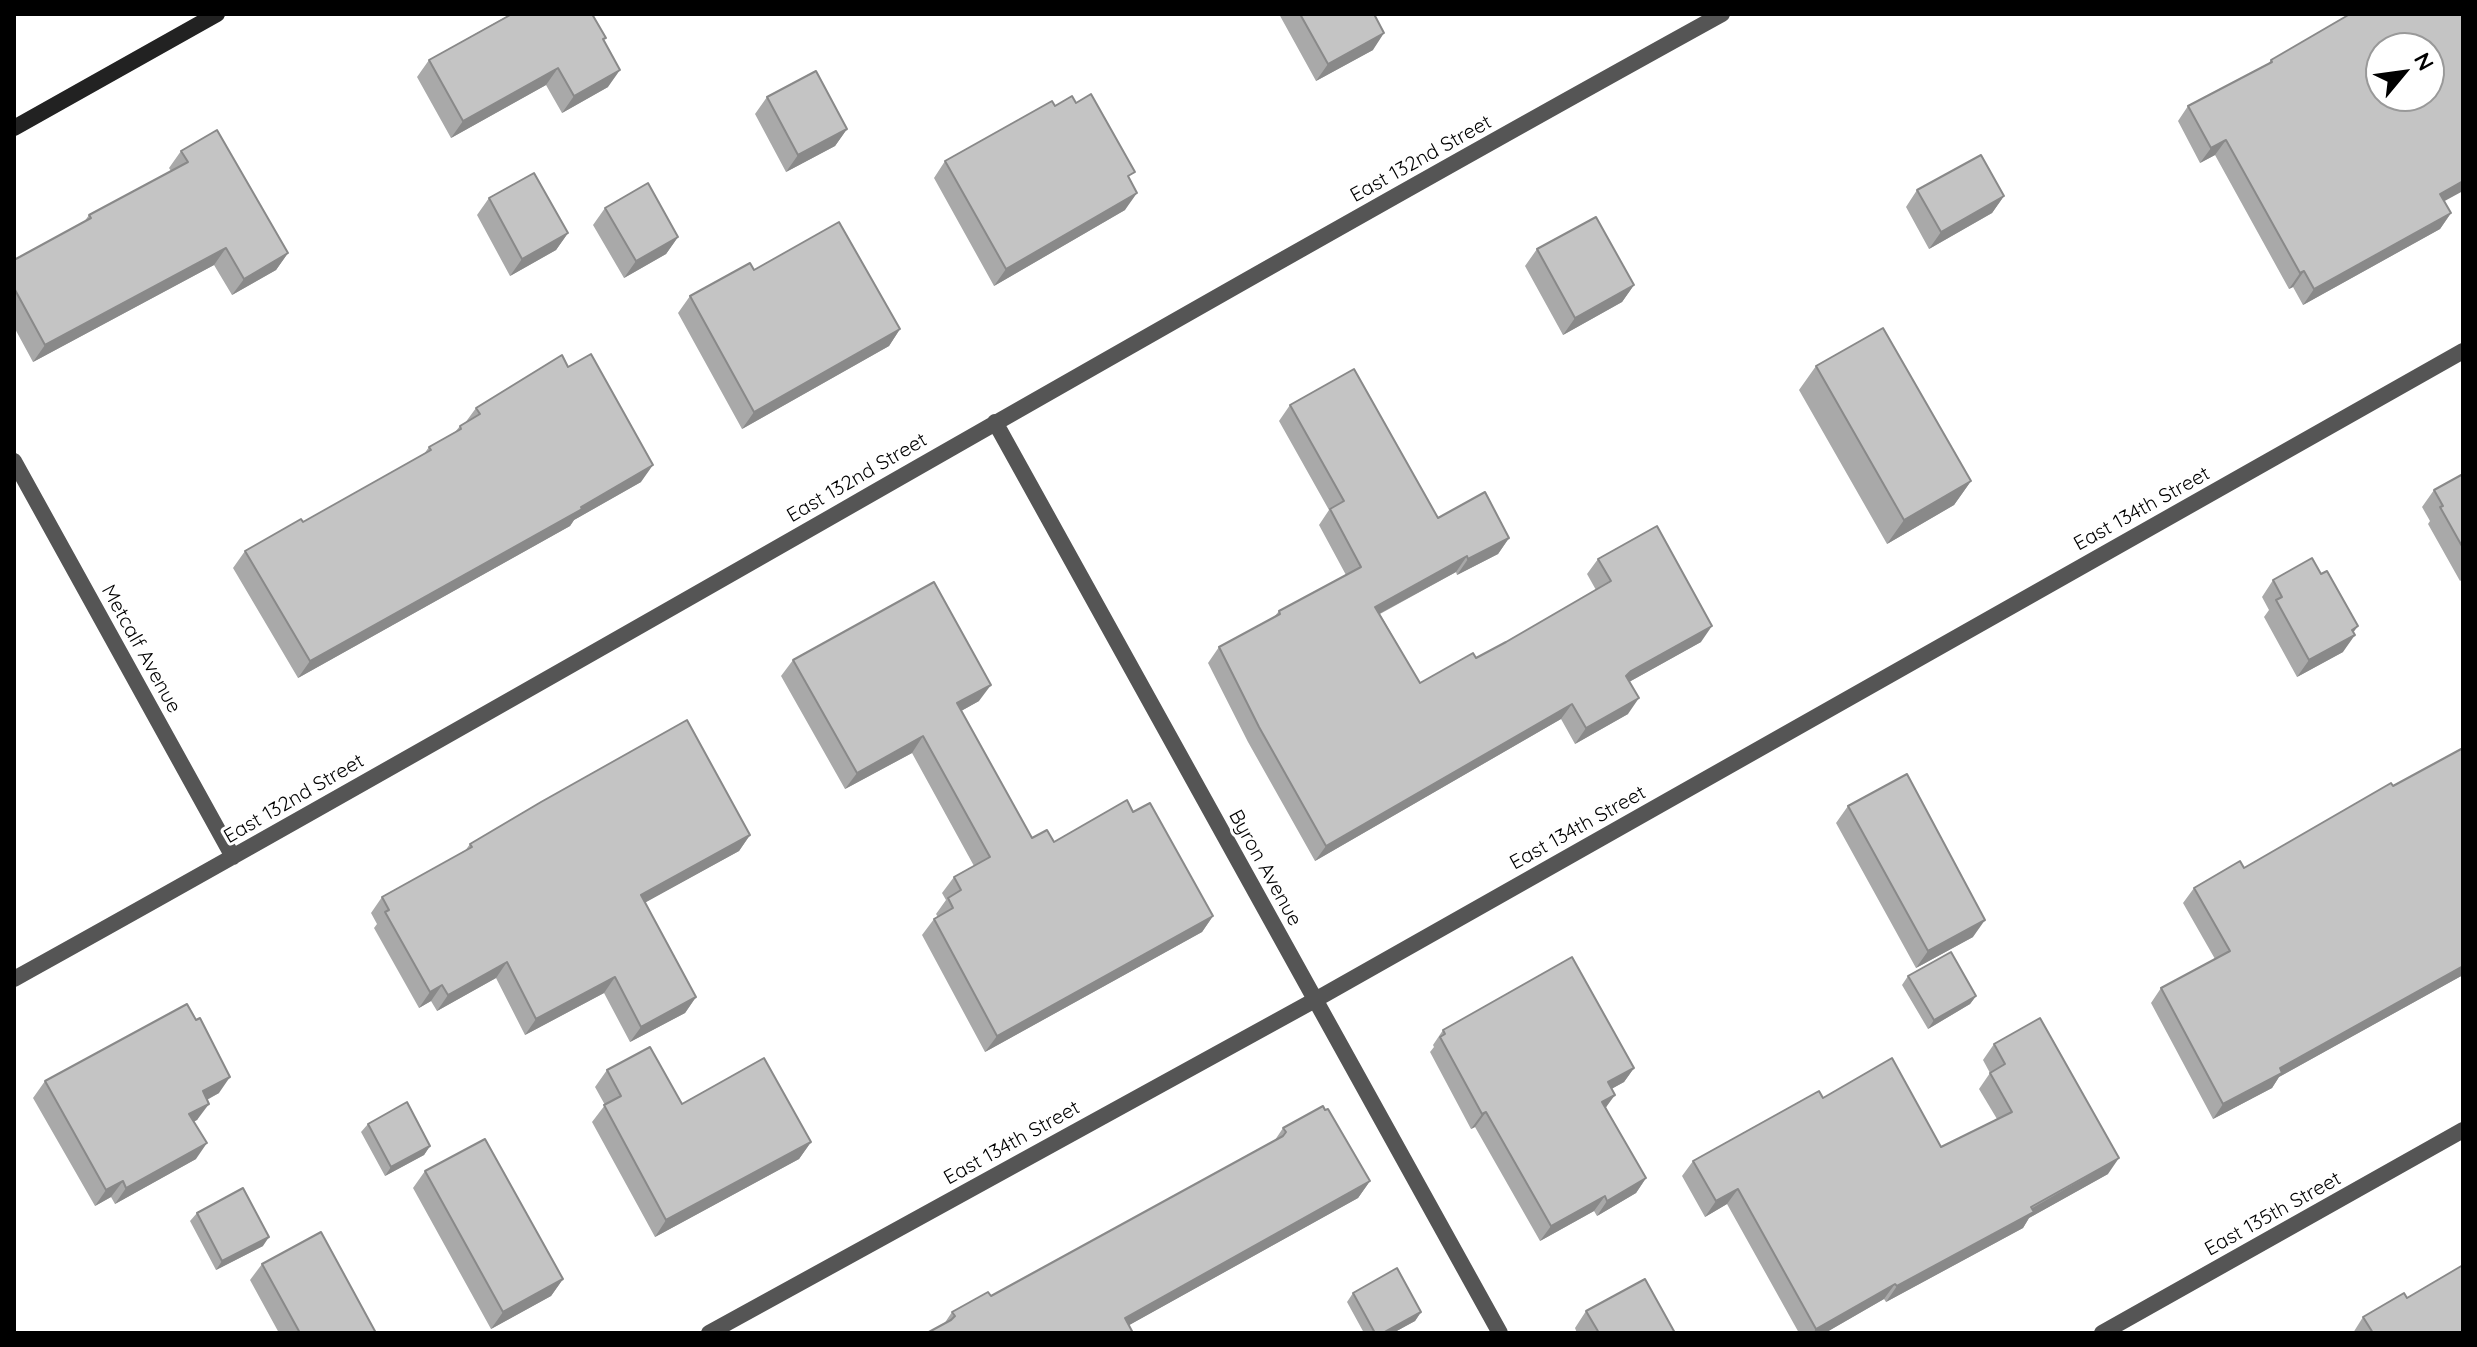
<!DOCTYPE html>
<style>
body{margin:0}
#map{position:relative;width:2477px;height:1347px;overflow:hidden;background:#fff;font-family:Quicksand,sans-serif}
canvas{display:block}
.frame{position:absolute;inset:0;border:16px solid #000;pointer-events:none}
.north{position:absolute;left:2365px;top:32px;width:80px;height:80px;box-sizing:border-box;background:#fff;border:2px solid #999;border-radius:50%;rotate:61deg;font-size:22px;font-weight:700;line-height:32px;text-align:center;color:#000}
.north::after{content:'';display:block;margin:auto;width:28px;height:36px;background:#000;clip-path:polygon(50% 0,100% 100%,50% 72%,0 100%)}
</style>
<div id="map">
<canvas width="2477" height="1347"></canvas>
<div class="frame"></div>
<div class="north">N</div>
</div>
<script>
const c = document.querySelector('canvas').getContext('2d');
c.lineJoin = 'round';
function trace(path, color, width, dash) { c.strokeStyle = color; c.lineWidth = width; c.lineCap = dash ? 'butt' : 'round'; c.setLineDash(dash || []); c.stroke(path); }
function fill(path, color) { c.fillStyle = color; c.fill(path, 'evenodd'); }
function write(font, color, halo, rows, align = 'center') {
  c.font = font + ' Quicksand,sans-serif'; c.lineWidth = 6; c.setLineDash([]); c.textBaseline = 'middle'; c.strokeStyle = halo; c.fillStyle = color; for (const [text, x, y, turn = 0] of rows) {
    c.save(); c.translate(x, y); c.rotate((+turn || 0) * Math.PI / 180); c.textAlign = isNaN(turn) ? turn : align; if (halo) c.strokeText(text, 0, 0); c.fillText(text, 0, 0); c.restore();
  }
}
const street = new Path2D(`
 M995 422 1500 1333
 M14 461 233 857
 M14 979C586 662 1149 330 1722 14
 M709 1333 1315 1000 2463 351
 M2102 1333 2463 1130`);
const secondary = new Path2D(`
 M14 128 217 14`);
const wall = new Path2D(`
 M506 14H592L604 40 608 87 562 113 546 85 451 138 417 77 429 60 507 16Z
 M1279 14H1374L1373 50 1316 81Z
 M2271 60 2444 201 2451 213 2440 229 2303 305 2293 287 2289 289 2215 155 2200 163 2178 121 2188 106 2268 64Z
 M767 97 847 129 835 146 786 172 755 114Z
 M1076 103 1130 180 1125 210 994 286 934 178 945 161 1055 106Z
 M181 151 288 253 276 270 232 295 214 265 33 362 14 327V260L84 222 89 215 171 171 169 168Z
 M1917 190 2004 196 1992 213 1929 249 1906 207Z
 M489 198 568 233 556 250 510 276 477 215Z
 M605 208 678 237 666 254 624 278 593 225Z
 M1537 249 1634 285 1622 302 1563 335 1525 266Z
 M754 270 900 329 889 346 742 429 678 313 690 296Z
 M1816 366 1971 481 1954 505 1887 544 1799 390Z
 M568 367 641 482 574 520 570 526 298 678 233 568 245 551 303 522 424 454 429 447 455 432 460 426 465 423 476 408Z
 M1290 405 1438 518 1509 538 1498 554 1457 575 1456 572 1380 614 1420 683 1476 658 1506 642 1596 590 1587 574 1598 559 1701 642 1629 682 1628 714 1575 744 1561 719 1315 861 1248 742 1208 663 1219 647 1274 617 1279 611 1346 575 1319 525 1329 510 1279 421Z
 M2463 474V579L2460 581 2428 524 2430 521 2422 507 2434 490Z
 M2273 580 2343 652 2297 677 2264 617 2269 610 2262 597Z
 M793 660 979 701 961 711 1032 838 1054 842 1133 812 1213 916 1202 932 985 1052 922 935 934 919 938 917 936 914 946 900 942 893 954 877 974 866 912 753 845 789 781 676Z
 M2463 748V975L2279 1077 2272 1088 2213 1119 2151 1003 2161 988 2215 959 2183 903 2194 888 2244 868Z
 M1848 806 1973 937 1916 968 1836 823Z
 M750 835 739 851 645 902 696 997 685 1013 630 1042 604 993 525 1035 496 978 437 1011 431 1001 419 1008 374 928 377 924 371 913 382 897 465 851 470 844Z
 M1908 976 1976 996 1970 1004 1928 1029 1902 985Z
 M1443 1030 1634 1068 1624 1082 1611 1089 1606 1108 1646 1178 1636 1193 1597 1216 1594 1211 1540 1241 1475 1127 1471 1129 1430 1052 1434 1047 1433 1045Z
 M1994 1044 2108 1174 2029 1218 2023 1228 1886 1302 1884 1299 1825 1333H1799L1727 1204 1705 1217 1682 1176 1693 1161 1941 1147 1997 1119 1979 1089 1990 1073 1983 1060Z
 M607 1070 682 1104 811 1142 799 1159 655 1237 592 1122 605 1105 595 1087Z
 M45 1081 219 1093 207 1100 197 1120 194 1121 196 1159 115 1204 111 1197 95 1206 33 1098Z
 M368 1124 430 1146 424 1155 385 1176 361 1132Z
 M1283 1128 1370 1181 1358 1198 1129 1325 944 1324 952 1312 991 1296 1275 1140Z
 M425 1171 563 1279 551 1296 491 1329 413 1188Z
 M197 1213 263 1246 216 1270 190 1221Z
 M262 1264 376 1333H279L250 1280Z
 M1353 1293 1421 1312 1415 1321 1393 1333H1364L1347 1302Z
 M1586 1311 1675 1333H1577L1575 1328Z
 M2363 1317 2463 1333H2353Z`);
const shadedWall = new Path2D(`
 M1384 33 1373 50 1316 81 1328 64Z
 M558 68 546 85 451 138 463 121Z
 M620 70 608 87 562 113 574 96Z
 M847 129 835 146 786 172 798 155Z
 M2226 140 2215 155 2200 163 2211 148Z
 M2463 181V191L2430 209 2440 194Z
 M1137 193 1125 210 994 286 1006 269Z
 M2004 196 1992 213 1929 249 1941 232Z
 M2451 213 2440 229 2303 305 2314 289Z
 M568 233 556 250 510 276 522 259Z
 M678 237 666 254 624 278 636 261Z
 M226 248 214 265 33 362 45 345Z
 M288 253 276 270 232 295 244 279Z
 M2304 271 2293 287 2289 289 2300 273Z
 M1634 285 1622 302 1563 335 1575 318Z
 M900 329 889 346 742 429 754 412Z
 M653 465 641 482 574 520 570 526 298 678 310 661Z
 M1971 481 1954 505 1887 544 1904 520Z
 M1509 538 1498 554 1457 575 1468 559Z
 M1467 556 1456 572 1364 622 1375 607Z
 M1712 626 1701 642 1620 687 1626 676 1631 671Z
 M2358 626 2350 637 2355 635 2343 652 2297 677 2309 660Z
 M991 685 979 701 945 720 957 703Z
 M1639 698 1628 714 1575 744 1586 728Z
 M1572 704 1561 719 1315 861 1326 846Z
 M923 736 912 753 845 789 857 773Z
 M750 835 739 851 630 911 641 895Z
 M1213 916 1202 932 985 1052 997 1036Z
 M1985 920 1973 937 1916 968 1928 951Z
 M507 962 496 978 437 1011 448 995Z
 M2463 966V975L2279 1077 2272 1088 2213 1119 2223 1104 2280 1068Z
 M615 977 604 993 525 1035 536 1019Z
 M442 985 431 1001 419 1008 430 992Z
 M1976 996 1970 1004 1928 1029 1934 1020Z
 M696 997 685 1013 630 1042 641 1027Z
 M1634 1068 1624 1082 1597 1097 1608 1082Z
 M230 1077 219 1093 191 1108 203 1091Z
 M1615 1095 1604 1110 1602 1102Z
 M209 1104 197 1120 178 1130 189 1114Z
 M1486 1112 1475 1127 1471 1129 1482 1114Z
 M811 1142 799 1159 655 1237 666 1220Z
 M207 1143 196 1159 115 1204 126 1188Z
 M430 1146 424 1155 385 1176 391 1167Z
 M2119 1158 2108 1174 2029 1218 2023 1228 1886 1302 1897 1286Z
 M1646 1178 1636 1193 1597 1216 1607 1201Z
 M123 1181 111 1197 95 1206 106 1190Z
 M1370 1181 1358 1198 1115 1333 1125 1318Z
 M1738 1189 1727 1204 1705 1217 1716 1201Z
 M1605 1196 1594 1211 1540 1241 1551 1226Z
 M269 1237 263 1246 216 1270 222 1261Z
 M563 1279 551 1296 491 1329 503 1312Z
 M1895 1284 1884 1299 1825 1333H1813L1816 1329Z
 M1421 1312 1415 1321 1393 1333H1383Z`);
const building = new Path2D(`
 M512 14H592L606 38 603 39 620 70 574 96 558 68 463 121 429 60Z
 M1300 14H1374L1384 33 1328 64Z
 M2350 14H2463V181L2440 194 2451 213 2314 289 2304 271 2300 273 2226 140 2211 148 2188 106 2272 62 2271 60ZM2381 48H2429V96H2381Z
 M816 71 847 129 798 155 767 97Z
 M1091 94 1135 172 1128 176 1137 193 1006 269 945 161 1052 101 1055 106 1072 96 1076 103Z
 M217 130 288 253 244 279 226 248 45 345 14 288V260L91 218 89 215 188 162 181 151Z
 M1981 155 2004 196 1941 232 1917 190Z
 M534 173 568 233 522 259 489 198Z
 M648 183 678 237 636 261 605 208Z
 M1596 217 1634 285 1575 318 1537 249Z
 M839 222 900 329 754 412 690 296 750 263 754 270Z
 M1883 328 1971 481 1904 520 1816 366Z
 M591 354 653 465 581 507 582 509 310 661 245 551 301 519 303 522 431 450 429 447 461 429 460 426 480 414 476 408 562 355 568 367Z
 M1354 369 1438 518 1485 492 1509 538 1468 559 1467 556 1375 607 1420 683 1473 653 1476 658 1506 642 1611 581 1598 559 1657 526 1712 626 1631 671 1626 676 1639 698 1586 728 1572 704 1326 846 1259 727 1219 647 1280 614 1279 611 1361 567 1330 509 1344 501 1290 405Z
 M2463 474V548L2440 507 2443 506 2434 490Z
 M2312 558 2321 574 2327 571 2358 626 2352 630 2355 635 2309 660 2276 600 2282 597 2273 580Z
 M934 582 991 685 957 703 1032 838 1047 830 1054 842 1127 800 1133 812 1150 803 1213 916 997 1036 934 919 953 908 948 898 961 890 954 877 990 857 923 736 857 773 793 660Z
 M687 720 750 835 641 895 696 997 641 1027 615 977 536 1019 507 962 448 995 442 985 430 992 385 912 389 910 382 897 472 847 470 844 541 802Z
 M2463 748V966L2280 1068 2282 1073 2223 1104 2161 988 2230 951 2194 888 2240 861 2244 868 2391 783 2393 786Z
 M1907 774 1985 920 1928 951 1848 806Z
 M1951 952 1976 996 1934 1020 1908 976Z
 M1572 957 1634 1068 1608 1082 1615 1095 1602 1102 1646 1178 1607 1201 1605 1196 1551 1226 1486 1112 1482 1114 1440 1037 1445 1034 1443 1030Z
 M187 1004 196 1020 200 1018 230 1077 203 1091 209 1104 189 1114 207 1143 126 1188 123 1181 106 1190 45 1081Z
 M2040 1018 2119 1158 2031 1207 2034 1212 1897 1286 1895 1284 1816 1329 1738 1189 1716 1201 1693 1161 1819 1091 1823 1098 1892 1058 1941 1147 2012 1112 1990 1073 2005 1064 1994 1044Z
 M650 1047 682 1104 764 1058 811 1142 666 1220 604 1105 621 1096 607 1070Z
 M407 1102 430 1146 391 1167 368 1124Z
 M1323 1106 1325 1110 1328 1109 1370 1181 1125 1318 1133 1333H927L951 1320 955 1316 952 1312 988 1292 991 1296 1283 1136 1286 1132 1283 1128Z
 M485 1139 563 1279 503 1312 425 1171Z
 M243 1188 269 1237 222 1261 197 1213Z
 M321 1232 376 1333H300L262 1264Z
 M2463 1265V1333H2373L2363 1317 2404 1293 2407 1298Z
 M1397 1268 1421 1312 1383 1333H1375L1353 1293Z
 M1645 1279 1675 1333H1599L1586 1311Z`);
const streetNames = [
 ["East 132nd Street",1421,159,-29],
 ["East 132nd Street",857,478,-30],
 ["East 134th Street",2142,509,-29],
 ["Metcalf Avenue",141,649,61],
 ["East 132nd Street",294,799,-30],
 ["East 134th Street",1578,828,-29],
 ["Byron Avenue",1265,868,61],
 ["East 134th Street",1012,1143,-29],
 ["East 135th Street",2273,1214,-29]
];
trace(street, '#555', 16);
trace(secondary, '#222', 16);
fill(wall, '#a9a9a9');
fill(shadedWall, '#898989');
fill(building, '#c4c4c4');
trace(building, '#898989', 2);
write('20px', '#000', '#fff', streetNames);
</script>
